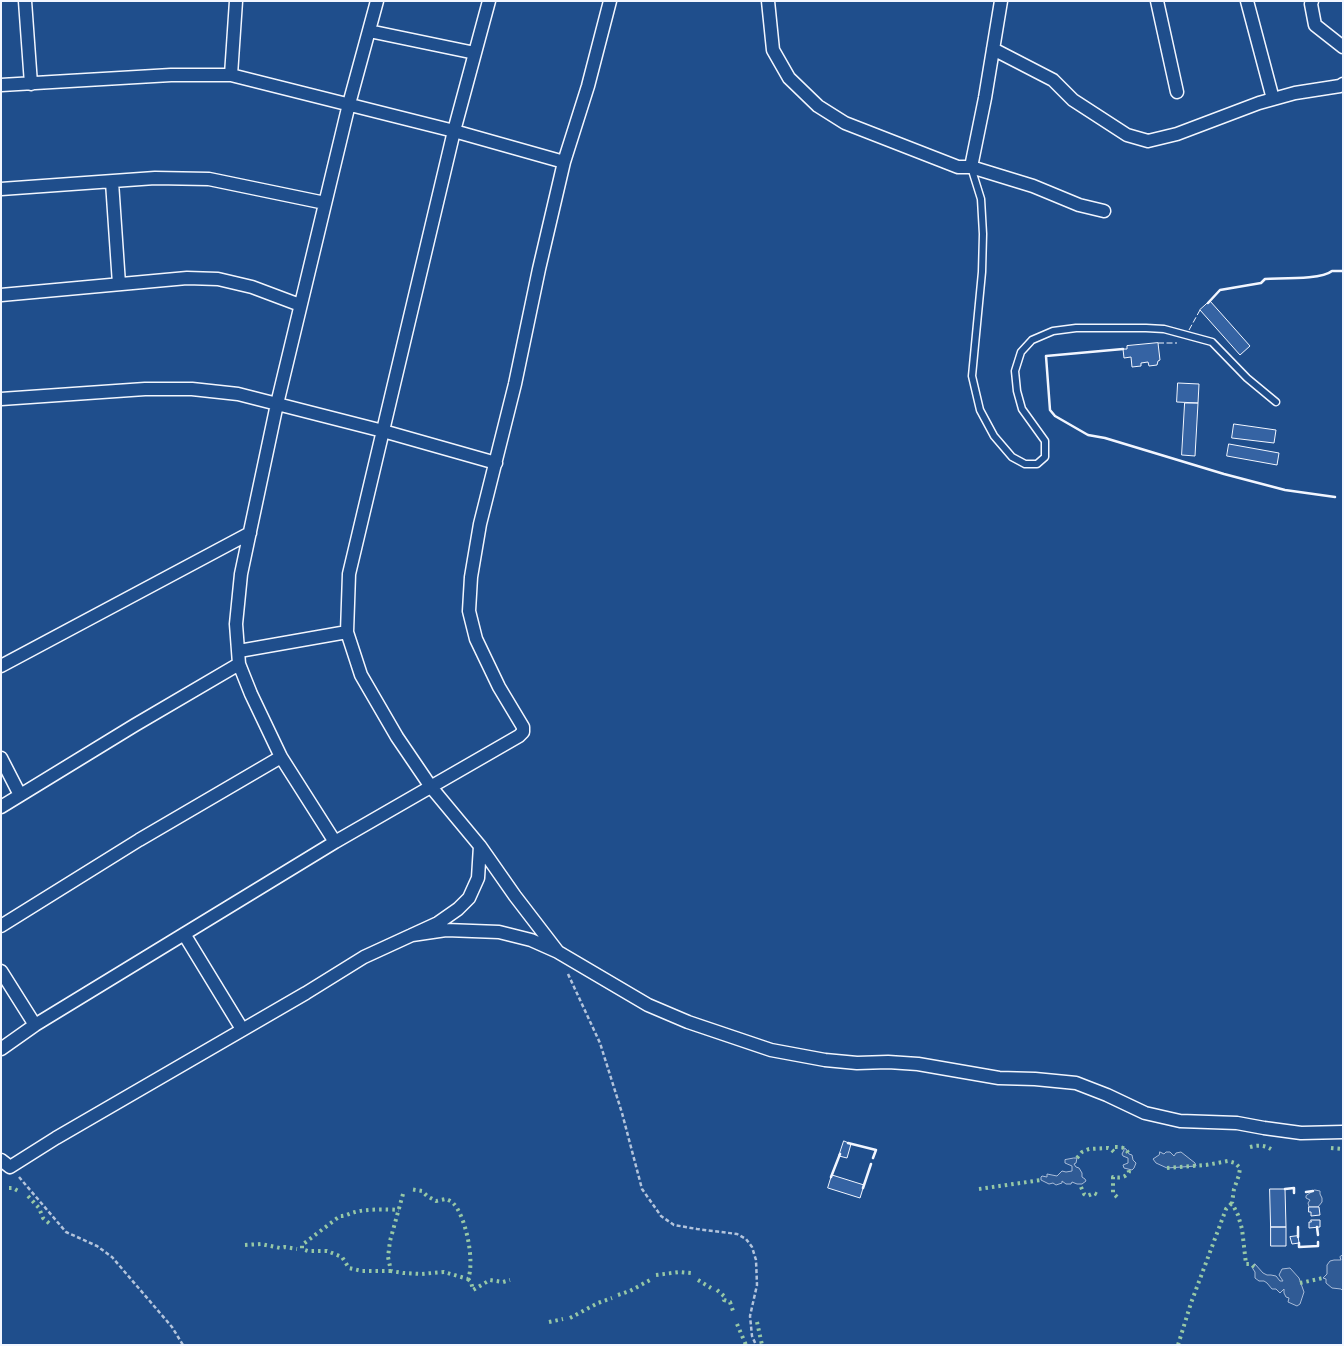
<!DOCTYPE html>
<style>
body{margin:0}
#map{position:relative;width:1344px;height:1346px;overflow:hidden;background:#1f4e8c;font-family:Montserrat,sans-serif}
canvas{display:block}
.frame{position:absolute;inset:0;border:2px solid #f2f6ff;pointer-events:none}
</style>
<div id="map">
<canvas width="1344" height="1346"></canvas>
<div class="frame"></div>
</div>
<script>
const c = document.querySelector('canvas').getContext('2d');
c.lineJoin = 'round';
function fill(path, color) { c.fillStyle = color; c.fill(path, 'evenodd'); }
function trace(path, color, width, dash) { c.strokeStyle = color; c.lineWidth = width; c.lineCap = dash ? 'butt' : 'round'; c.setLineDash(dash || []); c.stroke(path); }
const built = new Path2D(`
 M1122 1147 1126 1149 1129 1154 1132 1155 1133 1160 1136 1163 1134 1168 1132 1170 1124 1168 1123 1165 1128 1163V1158L1123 1156 1122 1154 1124 1150Z
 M1160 1152 1164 1154 1166 1152H1170L1174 1156 1176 1153 1181 1152 1195 1163 1196 1166 1167 1168 1156 1163 1153 1159 1159 1155Z
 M1074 1158H1077L1076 1163 1074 1164 1076 1167 1079 1168 1082 1173V1177L1085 1179 1086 1181 1082 1184H1077L1072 1182 1071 1184H1066L1062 1181V1183L1056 1185 1053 1183 1049 1184 1041 1180V1177L1042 1176 1047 1177V1174L1057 1176 1062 1171 1066 1172 1072 1171V1166L1065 1163V1160Z
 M1315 1190 1320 1191V1194L1322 1198V1202L1318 1207H1309L1308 1203 1310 1200 1306 1198V1196Z
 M1343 1255V1291L1341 1289 1332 1288 1326 1283V1279L1323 1278 1327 1274V1265L1330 1261 1334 1260H1341L1340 1257Z
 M1255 1264 1263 1273 1267 1275H1271L1276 1276 1280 1281H1283L1279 1275 1282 1269 1290 1268 1299 1278 1304 1292 1300 1304 1297 1306 1288 1302 1289 1298 1286 1297 1284 1293V1289L1280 1293 1276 1289H1272L1267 1283 1264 1281H1259L1255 1278V1272L1253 1269Z`);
const building = new Path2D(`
 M1210 301 1250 346 1240 355 1200 310Z
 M1158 343 1160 360 1158 361 1157 365 1149 366 1148 362 1141 363V366L1132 367 1131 357 1124 358 1123 349H1127V346Z
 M1178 383 1199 384 1198 403 1177 402Z
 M1185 403H1198L1195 456 1182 455Z
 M1234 424 1276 430 1274 443 1232 438Z
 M1229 444 1279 453 1277 465 1227 456Z
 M844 1141 851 1144 847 1158 839 1156Z
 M832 1175 864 1185 860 1198 828 1188Z
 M1270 1189H1285L1286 1227H1271Z
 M1309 1207H1319L1320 1215 1311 1216V1212H1309Z
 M1311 1220H1320V1227L1309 1228V1222H1311Z
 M1271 1227H1286V1246H1271Z
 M1298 1236 1299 1243 1292 1244 1290 1237Z`);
const path = new Path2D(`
 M568 974 600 1043 622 1113 642 1189 661 1216 674 1225 697 1229 737 1234 746 1239 752 1247 756 1260 757 1285 750 1316 752 1336 756 1345
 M19 1177 66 1232 97 1246 112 1257 172 1327 183 1345`);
const service = new Path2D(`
 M971 167 981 199 983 234 982 272 972 376 980 410 994 436 1012 457 1025 464H1037L1045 457V441L1022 409 1017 391 1015 371 1021 352 1032 340 1053 331 1076 328H1146L1164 329 1212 342 1247 378 1276 402`);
const minor = new Path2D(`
 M25 1 31 84
 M489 1 454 131 349 574 347 632 361 675 397 737 431 787 480 846 515 896 558 952
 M768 1 773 50 789 78 818 106 845 123 958 167H971
 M1001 1 985 98 971 167 1033 186 1079 205 1104 211
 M1157 1 1177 92
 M1247 1 1273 99
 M1312 1 1311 4 1315 25 1343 47
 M369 31 475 53
 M993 49 1053 80 1073 100 1127 135 1148 141 1177 134 1259 103 1295 93 1340 86 1343 84
 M231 75 236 1
 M1 85 171 75H231L454 131 564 162
 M112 182 119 284
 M1 189 155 178 209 179 325 203
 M1 295 187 278 218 279 252 287 300 305
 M1 399 145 389H192L238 394 383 431 496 463
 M239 651 347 632
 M1 666 250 533
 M1 758 20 795
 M1 807 135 725 239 664
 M335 842 281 757 251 694 239 664 236 624 241 574 277 404 349 104 377 1
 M1 926 139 840 281 757
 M184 934 242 1029
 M412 935 446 930 499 932 531 940 558 952 648 1005 688 1022 771 1050 825 1060 857 1063 888 1062 918 1064 999 1078 1035 1079 1076 1083 1107 1095 1145 1113 1180 1121 1237 1123 1264 1128 1301 1133 1343 1132
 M1 971 35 1025 335 842 519 736 523 732V727L499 687 476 639 469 611 471 577 480 524 515 384 539 269 564 162 588 86 610 1
 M1 1049 35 1025
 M1 1160 10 1167 56 1138 306 993 364 957 438 923 458 909 469 898 478 878 480 846`);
const hedge = new Path2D(`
 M1115 1147C1122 1147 1126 1147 1129 1155
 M1250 1147C1258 1145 1264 1145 1271 1149
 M1331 1148 1343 1149
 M1077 1158 1082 1152 1089 1149 1108 1148 1111 1149 1114 1152
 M1167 1168 1206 1165 1228 1161 1235 1163 1240 1168 1239 1175 1234 1189 1232 1203 1238 1215 1242 1229 1246 1264H1251L1254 1267
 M1081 1187 1084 1194 1087 1196 1094 1193 1098 1195
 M9 1188H13L20 1192
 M979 1189 1041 1180
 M403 1194 390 1241 388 1257 391 1271 403 1273 421 1274 444 1272 468 1279C475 1262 466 1216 453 1203 451 1201 448 1200 446 1199L436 1201 427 1196 422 1191 410 1189
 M28 1196 39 1208 43 1218 50 1224
 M1117 1197 1113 1193V1177C1120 1178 1125 1178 1129 1172L1128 1168
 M245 1245 261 1244 280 1248 285 1247 297 1249
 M391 1271H362L349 1268 342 1257 327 1251H308L302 1249V1245L340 1216C346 1216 350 1213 355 1212 366 1209 387 1209 399 1210
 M656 1275 680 1272 691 1273
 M468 1279 471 1282 473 1290 490 1280 503 1282 510 1280
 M698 1280 711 1288
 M1300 1283 1323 1278
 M717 1290 724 1296V1300L730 1302 733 1311
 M618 1295 630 1291 650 1280
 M570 1318 598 1303 612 1298
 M549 1322 563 1319
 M757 1322 762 1345
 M737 1324 746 1345
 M1178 1345 1191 1303 1226 1209 1232 1203`);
const fence = new Path2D(`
 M1189 330 1200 310
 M1158 343H1177`);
const wall = new Path2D(`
 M1208 303 1220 290 1261 283 1265 279C1280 278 1321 280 1332 271H1343
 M1123 349 1046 356 1050 410 1055 416 1088 435 1105 438 1224 474 1285 490 1335 497
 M848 1143 876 1150 873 1158
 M831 1177 840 1154
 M863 1188 871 1164
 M1285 1189 1294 1188V1193
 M1306 1192 1313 1191
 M1298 1227V1237
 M1317 1227 1318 1235
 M1299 1243V1247L1318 1246V1242`);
fill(built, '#305b95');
trace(built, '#a8bbd7', 1);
fill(building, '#3563a3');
trace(building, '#f2f6ff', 1);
trace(service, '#f2f6ff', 9);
trace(minor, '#f2f6ff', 15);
trace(path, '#b3c4dc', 2.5, [4, 2.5]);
trace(service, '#1f4e8c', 6);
trace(minor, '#1f4e8c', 12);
trace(hedge, '#97c8a6', 4, [2.5, 4]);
trace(fence, '#f2f6ff', 1, [6, 2.5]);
trace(wall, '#f2f6ff', 2.5);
</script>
